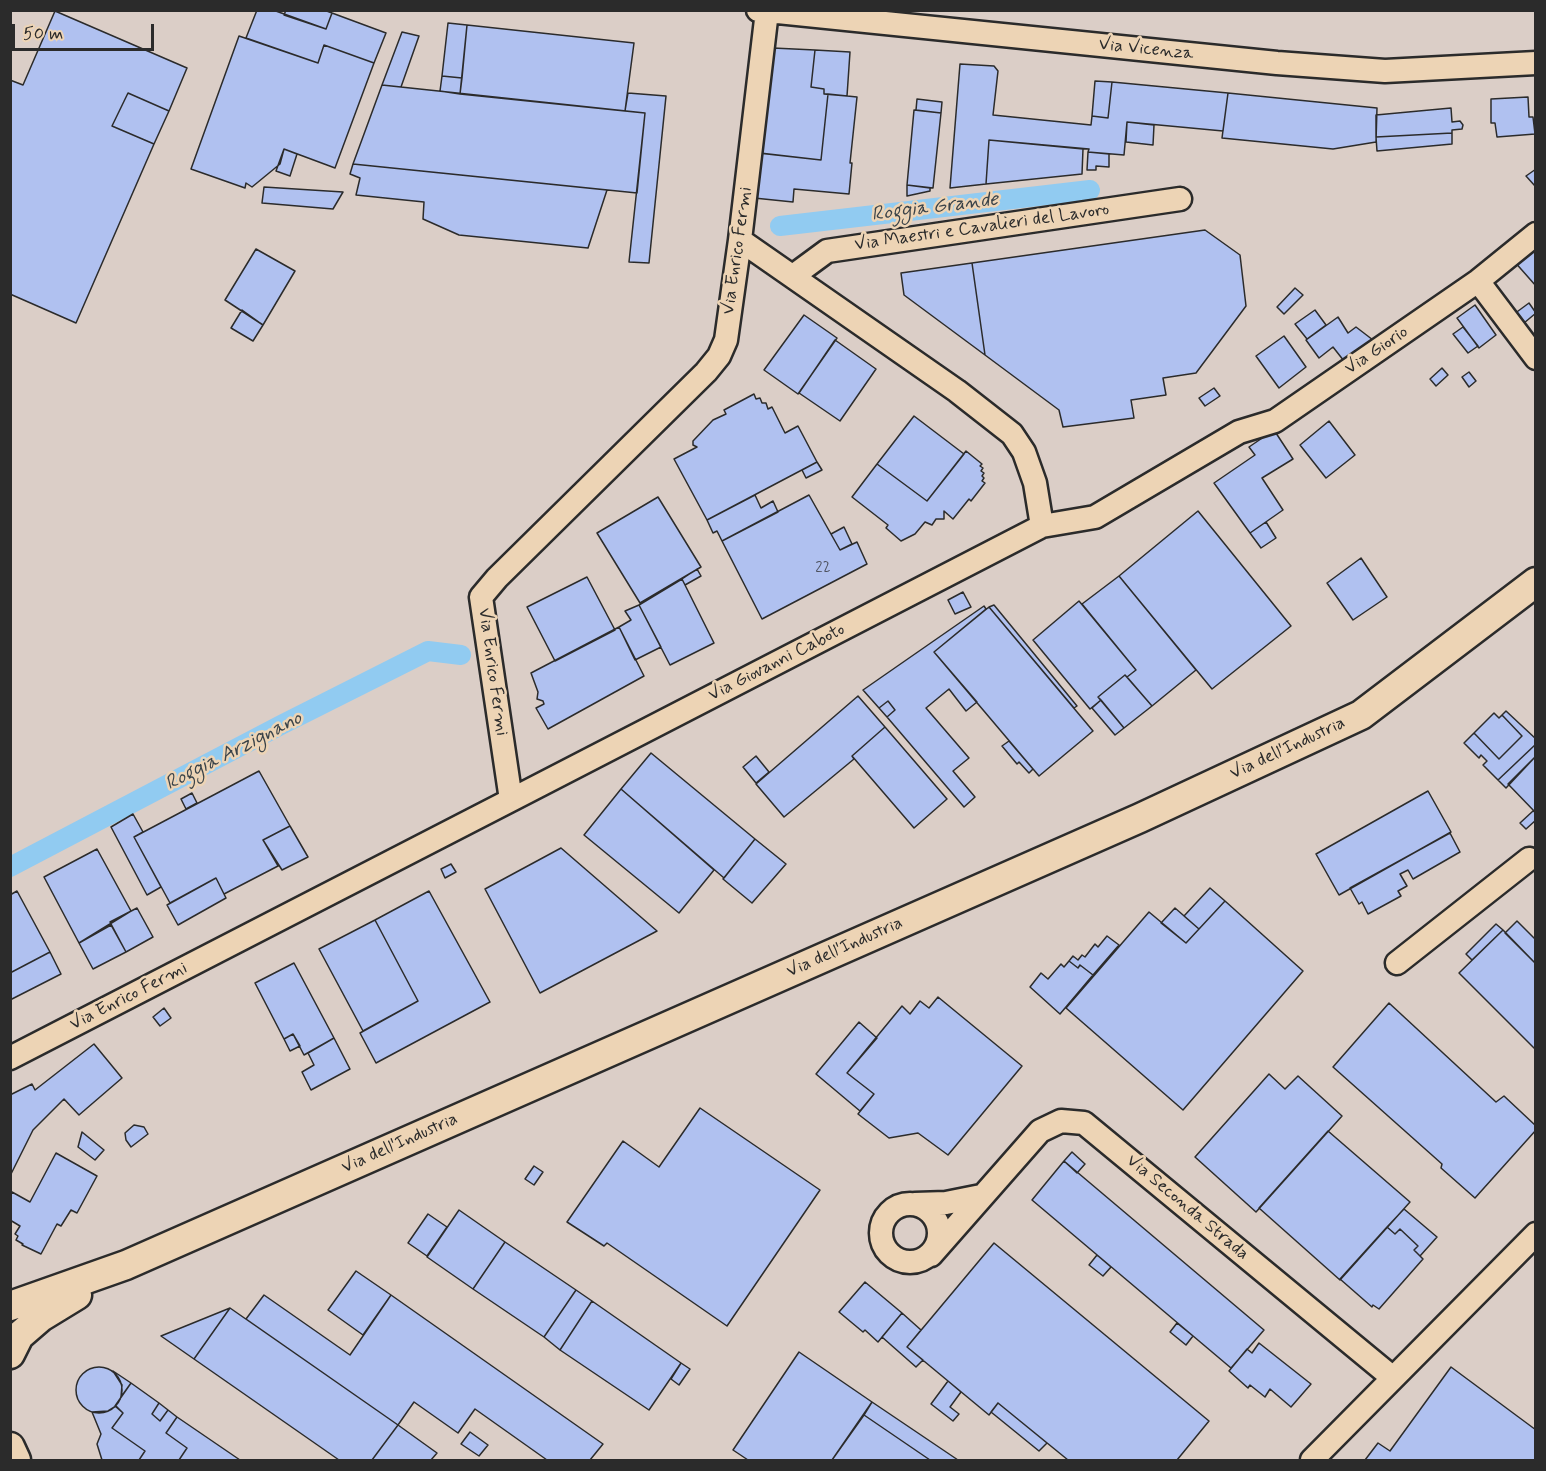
<!DOCTYPE html>
<style>
body{margin:0}
#map{position:relative;width:1546px;height:1471px;overflow:hidden;background:#dbcec7;font-family:Mynerve,sans-serif}
canvas{display:block}
.frame{position:absolute;inset:0;border:12px solid #2b2b2b;pointer-events:none}
.scale{position:absolute;left:12px;top:24px;width:142px;height:27px;box-sizing:border-box;border:3px solid #2b2b2b;border-top:0;padding-left:8px;font-size:18px;line-height:21px;white-space:nowrap;color:#2b2b2b;-webkit-text-stroke:4px #edd4b5;paint-order:stroke}
</style>
<div id="map">
<canvas width="1546" height="1471"></canvas>
<div class="frame"></div>
<div class="scale">50 m</div>
</div>
<script>
const c = document.querySelector('canvas').getContext('2d');
c.lineJoin = 'round';
function trace(path, color, width, dash) { c.strokeStyle = color; c.lineWidth = width; c.lineCap = dash ? 'butt' : 'round'; c.setLineDash(dash || []); c.stroke(path); }
function fill(path, color) { c.fillStyle = color; c.fill(path, 'evenodd'); }
function write(font, color, halo, rows, align = 'center') {
  c.font = font + ' Mynerve,sans-serif'; c.lineWidth = 5; c.setLineDash([]); c.textBaseline = 'middle'; c.strokeStyle = halo; c.fillStyle = color; for (const [text, x, y, turn = 0] of rows) {
    c.save(); c.translate(x, y); c.rotate((+turn || 0) * Math.PI / 180); c.textAlign = isNaN(turn) ? turn : align; if (halo) c.strokeText(text, 0, 0); c.fillText(text, 0, 0); c.restore();
  }
}
const canal = new Path2D(`
 M780 226 1090 190
 M10 867 281 725 428 651 461 655`);
const building = new Path2D(`
 M257 10H273L326 29 332 13 386 33 374 63 324 45 318 63 246 38Z
 M286 10H324L332 13 326 29 284 15Z
 M55 11 187 68 169 111 128 93 112 126 154 144 76 323 10 294V80L23 85Z
 M448 23 467 25 462 78 442 76Z
 M467 25 634 43 625 111 460 94Z
 M402 32 419 36 401 87 382 85Z
 M239 36 318 63 324 45 374 63 335 168 284 149 280 164 252 187 246 183 245 188 191 169Z
 M773 48 815 50 811 87 824 89V94H828L821 160 760 153Z
 M815 50 850 52 847 96 824 94V89L811 87Z
 M960 64 994 66 998 71 993 115 1091 125 1092 116 1108 118 1112 82 1228 93 1223 131 1127 122 1124 155 1088 152 1089 149 989 140 986 184 950 188Z
 M442 76 462 78 460 94 440 91Z
 M1095 81 1112 82 1108 118 1092 116Z
 M382 85 645 113 637 193 353 164Z
 M128 93 169 111 154 144 112 126Z
 M628 93 666 96 649 263 629 262 645 113 625 111Z
 M1228 93 1377 108 1376 142 1333 149 1222 138Z
 M828 94 857 97 850 163H852L849 194 794 189 793 202 754 198 758 153 821 160Z
 M1528 97 1529 117H1533L1535 134 1497 137 1495 123H1491V99Z
 M917 99 942 102 941 113 916 110Z
 M1451 108 1452 122 1460 121 1463 125 1462 129 1452 130V133L1376 137V115Z
 M914 110 941 113 933 188 907 185Z
 M1127 122 1154 125 1153 145 1126 142Z
 M1452 133V144L1377 151 1376 137Z
 M989 140 1083 149 1082 174 986 184Z
 M284 149 297 154 290 176 276 171Z
 M1088 152 1109 154V167L1096 166V170H1087Z
 M353 164 607 190 588 248 459 235 423 219 424 202 356 195 360 178 350 174Z
 M1536 169V185L1535 186 1526 176Z
 M907 185 930 188V191L907 196Z
 M264 187 343 192 333 209 262 203Z
 M1205 230 1240 255 1246 306 1196 373 1163 378 1166 395 1131 400 1134 418 1063 427 1059 410 985 355 972 263Z
 M1536 239V286L1513 260Z
 M256 249 295 271 263 325 225 300Z
 M972 263 985 355 904 295 901 273Z
 M1295 288 1303 295 1284 314 1277 307Z
 M1529 303 1536 313 1518 328 1510 317Z
 M1475 305 1496 335 1479 348 1457 318Z
 M242 310 263 325 253 341 231 328Z
 M1315 310 1326 325 1307 339 1295 324Z
 M804 315 837 338 798 394 764 370Z
 M1338 317 1348 333 1356 327 1373 340 1344 361 1333 347 1319 358 1306 340Z
 M1463 327 1478 346 1468 353 1453 334Z
 M1284 336 1306 367 1279 388 1256 356Z
 M835 340 876 369 840 421 799 393Z
 M1442 368 1448 375 1436 386 1430 379Z
 M1469 372 1476 381 1469 387 1462 377Z
 M1214 388 1220 396 1205 406 1199 398Z
 M754 394 756 399 760 398 762 403H766L768 409 772 407 785 433 798 426 817 462 707 520 674 459 697 447 693 445V441L713 420 726 414 724 410Z
 M914 416 964 454 927 501 877 464Z
 M1329 421 1355 455 1326 478 1300 445Z
 M1274 430 1293 459 1262 478 1283 510 1250 533 1214 483 1255 455 1249 447Z
 M966 451 982 464 980 466 983 468 981 471 984 473 982 476 984 478 982 481 985 483 971 501 969 499 953 519 944 511V519H936L932 525 925 522 915 534 901 541 886 528 888 525 852 497 877 464 927 501Z
 M817 462 822 470 806 478 802 470Z
 M755 495 761 508 773 501 778 512 722 541 717 531 713 533 707 520Z
 M809 495 840 550 857 542 867 564 762 619 722 541Z
 M658 497 701 567 640 603 597 533Z
 M1198 511 1291 626 1212 689 1119 576Z
 M1266 522 1276 538 1261 548 1250 533Z
 M844 527 852 544 840 550 831 534Z
 M1361 558 1387 597 1353 620 1327 583Z
 M697 569 701 576 685 585 682 579Z
 M1119 576 1196 670 1152 706 1127 677 1136 670 1082 604Z
 M587 577 615 630 555 661 527 607Z
 M682 579 714 643 670 665 639 605Z
 M963 592 971 607 955 614 948 600Z
 M1079 601 1136 670 1127 677 1125 675 1098 697 1101 700 1090 709 1033 640Z
 M639 605 661 647 635 660 619 627 631 620 625 611Z
 M994 605 1077 706 1074 708 989 607Z
 M984 606 986 609 934 652 977 702 966 711 949 689 926 708 969 758 953 771 975 797 964 807 887 717 895 710 888 701 879 708 863 690Z
 M989 607 1093 731 1039 776 934 652Z
 M619 627 644 676 548 729 536 708 544 704 543 701 537 699 538 692 531 673Z
 M1125 675 1152 706 1124 728 1098 697Z
 M858 696 885 727 852 756 854 759 784 817 756 784Z
 M1101 700 1124 728 1115 735 1092 708Z
 M888 701 895 710 887 717 879 708Z
 M1506 711 1536 739V744L1498 780 1483 765 1487 761 1481 755 1479 758 1464 743 1474 733 1499 759 1522 736 1502 715Z
 M1494 713 1499 718 1502 715 1522 736 1499 759 1474 733Z
 M885 727 947 799 914 828 852 756Z
 M1009 741 1033 769 1029 773 1019 762 1017 764 1002 746Z
 M1535 745 1536 756 1506 788 1498 780Z
 M651 753 755 839 724 878 621 789Z
 M756 756 769 772 756 783 743 767Z
 M1536 756V813L1508 784Z
 M259 771 290 826 263 840 278 866 224 894 216 878 170 903 134 837Z
 M621 789 714 870 679 913 584 835Z
 M1428 791 1451 832 1339 895 1316 854Z
 M192 793 197 803 186 809 181 799Z
 M1533 811 1536 813V820L1526 829 1520 823Z
 M133 814 143 832 134 837 161 887 147 895 111 827Z
 M290 826 308 857 282 870 263 840Z
 M1450 833 1460 852 1413 879 1408 870 1400 874 1407 886 1398 891 1401 896 1368 914 1362 902 1359 904 1350 888Z
 M755 839 786 864 752 903 723 879Z
 M561 848 657 931 540 993 485 889Z
 M97 849 131 911 79 943 44 877Z
 M451 864 456 872 445 878 441 869Z
 M216 878 226 898 178 925 167 905Z
 M1210 888 1225 901 1199 929 1184 916Z
 M17 891 50 952 10 973V895Z
 M429 891 490 1002 376 1063 360 1033 418 1001 375 920Z
 M1225 901 1303 971 1183 1110 1066 1008 1149 912 1186 943Z
 M137 908 153 937 126 952 110 922Z
 M1175 908 1199 929 1186 943 1161 923Z
 M375 920 418 1001 363 1031 319 949Z
 M1517 921 1536 940V964L1505 933Z
 M1496 924 1503 930 1472 960 1466 954Z
 M111 925 126 952 93 969 79 943Z
 M1503 930 1536 964V1050L1459 973Z
 M1107 936 1119 945 1093 975 1080 965 1078 968 1069 961 1073 956 1078 960 1082 955 1085 957 1095 944 1098 947Z
 M50 952 61 974 10 1000V973Z
 M1069 961 1078 968 1080 965 1093 975 1060 1014 1030 987 1041 973 1048 979 1061 964 1064 967Z
 M294 963 334 1038 304 1055 293 1034 284 1039 255 983Z
 M938 997 1022 1066 948 1155 918 1133 889 1138 858 1114 874 1094 847 1073 902 1006 910 1014 920 1001 929 1008Z
 M1389 1003 1496 1102 1504 1096 1536 1126V1130L1475 1198 1441 1168 1442 1164 1333 1067Z
 M164 1008 171 1018 160 1026 153 1017Z
 M859 1022 877 1038 847 1073 874 1094 860 1111 816 1074Z
 M293 1034 300 1046 290 1051 284 1039Z
 M334 1038 350 1069 311 1090 302 1072 314 1065 308 1053Z
 M94 1044 122 1078 79 1115 64 1099 33 1130 10 1176V1095L32 1084 35 1090Z
 M1269 1074 1285 1089 1298 1076 1342 1116 1256 1212 1195 1157Z
 M700 1108 820 1190 727 1326 607 1243 604 1246 567 1222 623 1141 659 1167Z
 M134 1125 144 1127 148 1134 131 1147 126 1140 125 1133Z
 M1328 1131 1410 1202 1340 1280 1259 1208Z
 M82 1132 104 1150 95 1160 78 1147Z
 M1072 1152 1085 1164 1077 1173 1064 1161Z
 M56 1153 97 1176 77 1213 71 1210 61 1226 57 1224 41 1254 22 1245 23 1244 16 1240 18 1236 15 1234 20 1226 10 1220V1195L12 1192 30 1202Z
 M1064 1161 1264 1330 1231 1368 1032 1200Z
 M534 1166 543 1172 534 1185 525 1179Z
 M1404 1209 1437 1237 1420 1256 1414 1250 1418 1246 1400 1229 1395 1234 1387 1227Z
 M459 1210 505 1242 473 1289 427 1257Z
 M428 1214 447 1227 427 1256 408 1243Z
 M1387 1227 1395 1234 1400 1229 1418 1246 1414 1250 1423 1259 1379 1309 1373 1305 1372 1307 1340 1279Z
 M505 1242 576 1290 544 1337 473 1289Z
 M994 1243 1209 1421 1177 1460H1068L998 1403 989 1415 907 1347Z
 M1097 1255 1111 1267 1103 1276 1089 1265Z
 M356 1271 391 1295 363 1335 328 1310Z
 M865 1282 902 1313 878 1342 865 1330 863 1332 839 1312Z
 M576 1290 592 1301 560 1350 544 1337Z
 M264 1295 350 1355 391 1295 603 1444 590 1460H547L475 1409 458 1433 414 1402 398 1425 246 1319Z
 M592 1301 681 1363 649 1410 560 1350Z
 M230 1308 194 1359 161 1336Z
 M230 1308 398 1425 372 1460H339L194 1359Z
 M902 1313 921 1330 907 1347 923 1360 916 1367 882 1337Z
 M1177 1323 1193 1336 1186 1345 1170 1332Z
 M1259 1343 1311 1384 1291 1407 1270 1389 1265 1397 1250 1385 1248 1388 1229 1371 1247 1349 1252 1353Z
 M799 1352 872 1402 832 1460H748L733 1450Z
 M681 1363 690 1369 679 1385 671 1379Z
 M1451 1367 1536 1430V1460H1365L1378 1443 1390 1451Z
 M76 1390a23 23 0 1 1 46 0a23 23 0 1 1-46 0Z
 M113 1371 131 1383 121 1397 122 1385Z
 M948 1381 961 1392 950 1407 959 1414 953 1421 931 1404Z
 M131 1383 159 1403 152 1414 160 1421 168 1410 177 1417 166 1433 187 1448 179 1460H139L145 1451 112 1428 123 1413 115 1406Z
 M872 1402 958 1460H930L864 1415Z
 M159 1403 168 1410 160 1421 152 1414Z
 M998 1403 1047 1443 1039 1451 991 1412Z
 M116 1406 123 1413 112 1428 145 1451 139 1460H102L97 1444 101 1434 92 1412 108 1411Z
 M864 1415 930 1460H832Z
 M177 1417 240 1460H179L187 1448 166 1433Z
 M398 1425 437 1453 431 1460H372Z
 M470 1432 488 1445 479 1456 461 1444Z`);
const minor = new Path2D(`
 M758 10 1277 63 1385 71 1536 63
 M740 240 957 391 1012 434 1024 452 1035 483 1042 526
 M793 276 827 251 1180 199
 M1478 281 1536 358
 M511 800 1042 526 1095 517 1239 432 1275 421 1478 281 1536 234
 M1397 963 1529 859
 M10 1058 511 800 481 597 497 578 706 372 719 356 726 340 740 240 767 11
 M881 1233a29 29 0 1 1 58 0a29 29 0 1 1-58 0Z
 M915 1204 946 1203 981 1196
 M931 1255 1040 1131 1061 1121 1084 1123 1393 1378
 M1312 1460 1536 1234`);
const major = new Path2D(`
 M10 1306 126 1265 1140 818 1361 715 1536 582
 M10 1354 19 1336 41 1317 77 1295
 M10 1447 16 1460`);
const numberNames = [
 ["22",823,569]
];
const streetNames = [
 ["Via Vicenza",1146,50,6],
 ["Via Maestri e Cavalieri del Lavoro",982,228,-8],
 ["Via Enrico Fermi",738,251,-82],
 ["Via Giorio",1377,351,-34],
 ["Via Giovanni Caboto",777,663,-27],
 ["Via Enrico Fermi",492,672,82],
 ["Via dell'Industria",1288,749,-25],
 ["Via dell'Industria",845,948,-24],
 ["Via Enrico Fermi",129,997,-27],
 ["Via dell'Industria",400,1144,-24],
 ["Via Seconda Strada",1187,1208,40]
];
const waterNames = [
 ["Roggia Grande",935,208,-7],
 ["Roggia Arzignano",234,752,-27]
];
trace(canal, '#91cbf1', 20);
fill(building, '#b0c1f0');
trace(building, '#2b2b2b', 1.5);
trace(minor, '#2b2b2b', 27);
trace(major, '#2b2b2b', 33);
trace(minor, '#edd4b5', 22);
trace(major, '#edd4b5', 28);
write('15px', '#4c505c', null, numberNames);
write('18px', '#2b2b2b', '#edd4b5', streetNames);
write('italic 20px', '#3a4349', '#edd4b5', waterNames);
</script>
